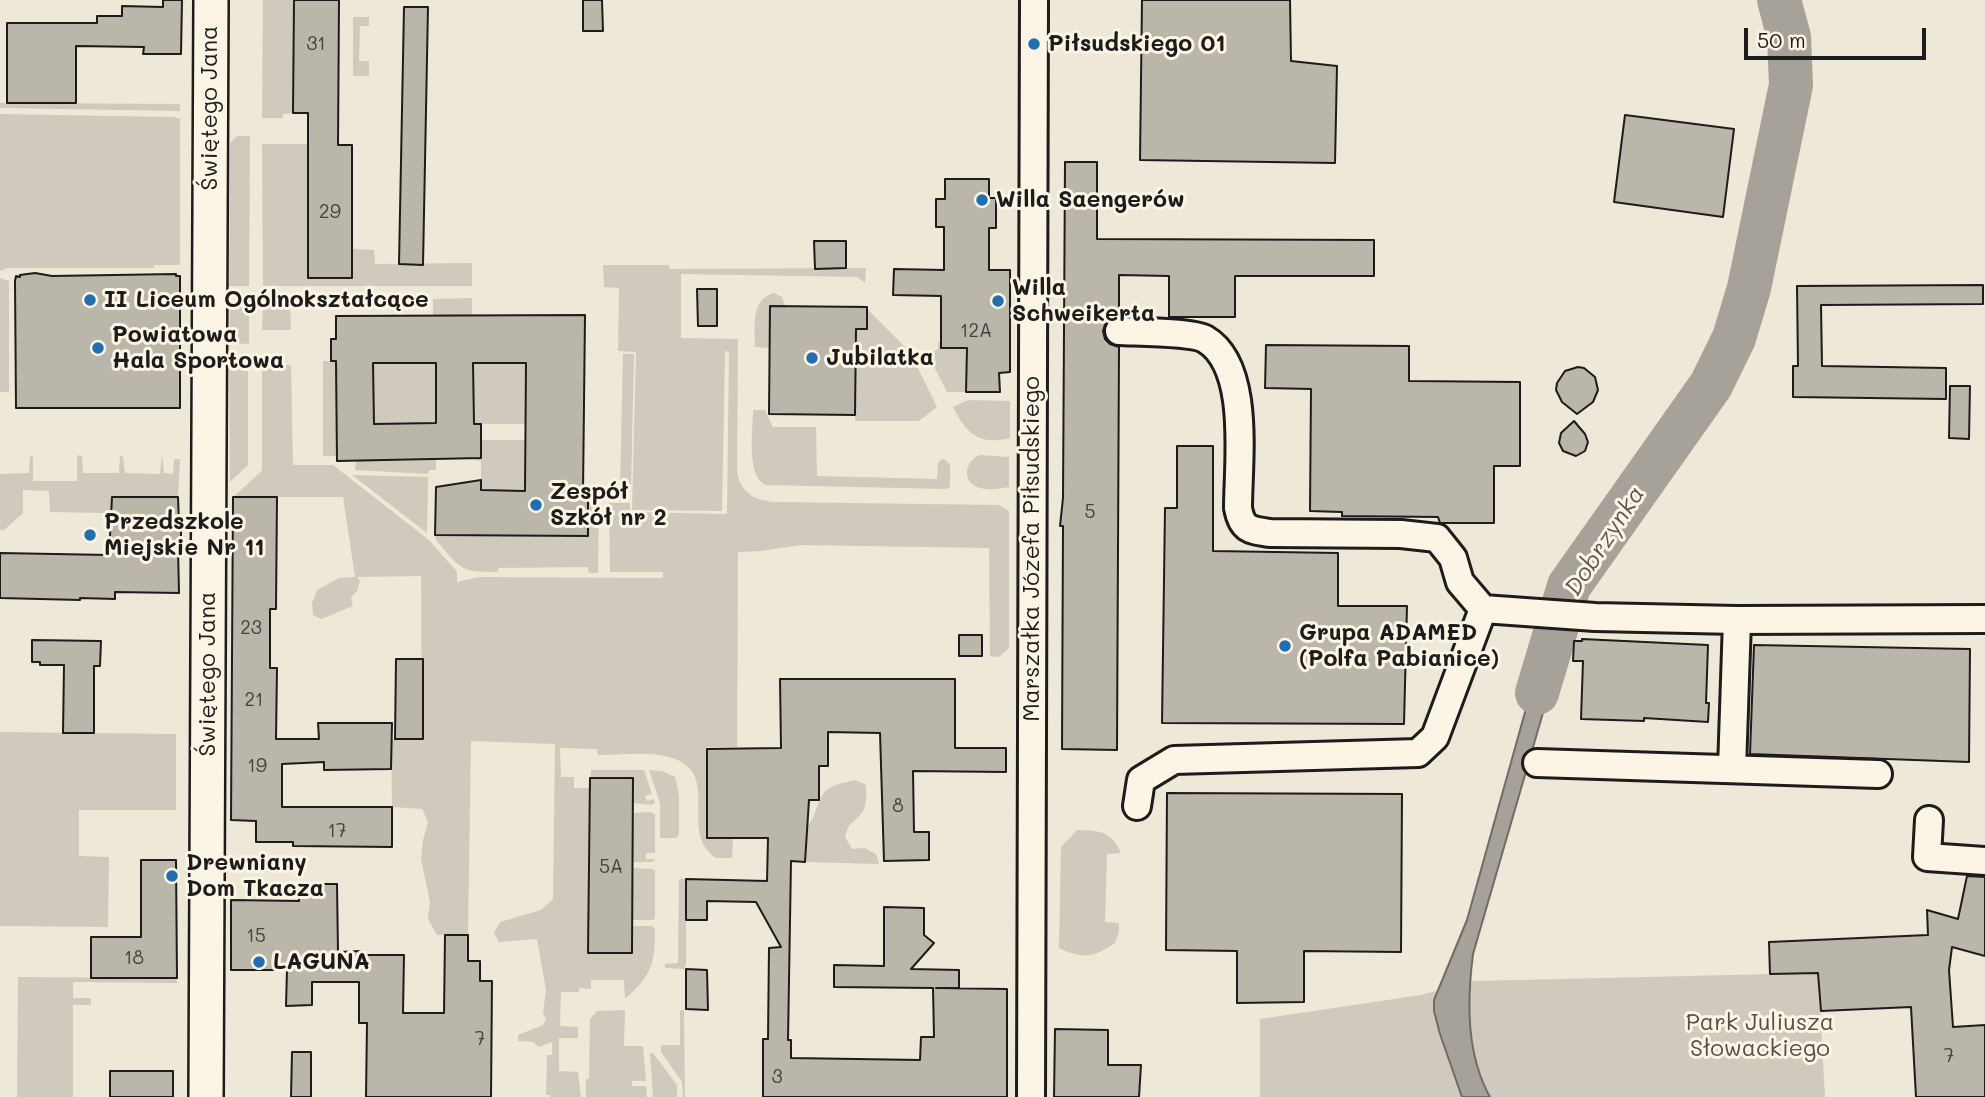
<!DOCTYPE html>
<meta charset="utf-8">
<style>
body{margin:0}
#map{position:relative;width:1985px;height:1097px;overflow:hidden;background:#eee8d9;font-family:Mali,sans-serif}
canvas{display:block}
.scale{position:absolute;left:1744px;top:28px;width:182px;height:32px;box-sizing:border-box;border:4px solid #1c1c1c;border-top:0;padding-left:9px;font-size:21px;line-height:24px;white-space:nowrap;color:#1c1c1c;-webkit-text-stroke:5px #fcf5e5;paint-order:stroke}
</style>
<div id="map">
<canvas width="1985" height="1097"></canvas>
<div class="scale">50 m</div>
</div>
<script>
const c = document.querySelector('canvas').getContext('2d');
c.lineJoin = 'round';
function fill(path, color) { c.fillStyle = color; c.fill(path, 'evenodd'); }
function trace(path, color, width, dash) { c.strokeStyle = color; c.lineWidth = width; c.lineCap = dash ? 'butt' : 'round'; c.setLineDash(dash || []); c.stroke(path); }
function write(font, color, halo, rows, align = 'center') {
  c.font = font + ' Mali,sans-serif'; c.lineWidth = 6; c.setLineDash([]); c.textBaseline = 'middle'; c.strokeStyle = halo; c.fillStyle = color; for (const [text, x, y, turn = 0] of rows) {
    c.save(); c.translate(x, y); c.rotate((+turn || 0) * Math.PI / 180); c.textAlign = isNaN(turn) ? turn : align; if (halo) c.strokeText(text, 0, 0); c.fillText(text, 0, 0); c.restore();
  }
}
const green = new Path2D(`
 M263 0H294L293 113 283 114V118H262Z
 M353 17H369V26H360L359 61H369V76H353Z
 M0 103 180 104V111L0 108Z
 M0 114 174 117 180 119V265H154V268H8L0 271Z
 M237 136H250L249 286H229L230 143Z
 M262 144H308V278H352V249L374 250 375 264 472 263V286H263Z
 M603 265H669L670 269 866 268 865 283 857 277 681 274V338L738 339 737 472C741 494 756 501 776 502L999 505 1009 511V648L999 657 990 656 989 548 801 545 761 551 738 552 737 747H707V838H733L732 858H716C674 829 730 765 659 755 639 752 618 755 598 755L597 749 560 748 561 777H574V788H590L588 953H632V926H652L655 929C655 964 652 975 625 999L624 980H591V989L579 988V992H561L560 1026 578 1027V1038H559V1071L578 1072 581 1097H551L550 1095H546L547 1055H552V1042L539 1047 533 1042 518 1041V1035L543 1025 546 1019 543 1013 546 990 537 939 499 942 494 933 500 922 541 910 553 899 555 744 471 741 468 935H437L428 919 430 902 421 859 423 840 428 822 422 809 392 807 391 739H422L421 576 357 577 360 581 357 591 351 598 353 606 321 619 313 615 312 603 317 590 339 578 355 577 343 497H233L262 471V365H291L293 465H333L429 540 457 572V582L479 577 663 578V572H610L609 503H630V512L727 514 729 352 725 351 722 511 632 510 636 352 618 351 619 288 604 287Z
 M0 278 9 281V392H0Z
 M774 293 782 297 785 306H770L769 348 755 347C755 327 750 300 774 293Z
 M472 298V315H433V299Z
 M263 302H290L291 330H262Z
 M230 303H249V344L229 343Z
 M847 305 864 306 910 352 937 407 919 421H855L856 307Z
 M938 342 967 348 966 392H947L928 355 938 349Z
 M623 354H634L631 489H620Z
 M229 355 248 356V465L230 482Z
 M323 361H336V456H323Z
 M373 363H436V423L374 424Z
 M473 363H526V424H474Z
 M968 400 1010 401V438C979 446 966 433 953 407Z
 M753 410H765L773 427H816L817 476 937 479 938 463 942 459 946 460 950 465V487L946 489 765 485C746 474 753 431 753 410Z
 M474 440H525V461L548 491 481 490V461L474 460Z
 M30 455 33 457V481H77V456L80 455 82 457 83 473H119L120 455 123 457 125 473 160 474 162 455 164 473 173 474 174 459H180L178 497H113L112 523H106L105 513 50 512 49 491 23 490V513L4 530H0V474L29 473Z
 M980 455 1009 457V487C999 489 984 491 975 486 961 478 967 459 980 455Z
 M436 460V470H429L428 474 355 470 356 461Z
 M352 475 428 477 427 533Z
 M588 503H599L598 573H589L588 567 499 568 497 572C459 572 461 569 436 540L435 535 587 536Z
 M0 732 176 734V810H79V856L109 857 108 927 0 926Z
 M591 770H644L652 794 645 796 647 801 654 799 655 803 651 805 633 803V778H591Z
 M649 770 662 771 675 777 679 794V834L676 838H660V803Z
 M855 780 866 785C866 793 867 802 864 809 857 823 849 819 845 837L852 849 865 848 876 854 879 864 805 862 807 842 801 836V831C820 821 813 795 833 786 840 783 848 782 855 780Z
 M650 812 655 814V853H646V859H655L653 862H633V813Z
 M1077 830C1100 831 1111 830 1121 853L1107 854 1105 922 1119 923V931L1115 943C1093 958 1083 959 1059 948L1061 847Z
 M633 868 653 869 655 871V918L653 920H632Z
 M679 879H686V964L684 969 665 968V964L678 963Z
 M1818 973 1825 1097H1260V1019L1421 995 1474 981Z
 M18 977 177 978V983L73 982V998H91V1005H73V1097H17Z
 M625 1010 624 1046H643L646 1081H632V1086H646L647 1097H586V1079H589L590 1019 597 1011Z
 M684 1010 685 1097H683L682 1082 661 1052V1045H680V1011Z
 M650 1053H653L677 1085V1097H653Z`);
const water = new Path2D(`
 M1546 637H1565L1473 954C1467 1001 1466 1054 1490 1097H1462L1440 1034 1434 1011V1000L1467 920Z`);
const river = new Path2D(`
 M1537 693 1569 586 1711 385 1734 338 1749 288 1791 85 1789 37 1779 0`);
const building = new Path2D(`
 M163 0H182L181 54H143L144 47 76 46V103H7V23H97V16H122V6L163 7Z
 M294 0H339L338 145H352V278H308V113H293Z
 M583 0H602L603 31H583Z
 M1142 0H1290L1291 61 1337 66 1335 163 1140 160Z
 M404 7H428L423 265 399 264Z
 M1625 115 1734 129 1723 217 1614 202Z
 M1065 162H1097V239L1374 240V276H1235V317H1169V276L1119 275V315L1112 317 1106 322 1103 331 1105 339 1110 344 1119 347 1117 750 1062 749 1063 526H1060L1063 498Z
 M945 179H989V198H996V228H989V270H1010V372L999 373 1000 392H966L967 348H941V296L893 295 894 269 944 270V227H936V199H945Z
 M814 241H846V268L815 269Z
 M35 273 52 276 176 274V276H180V408H16L15 281 16 276 20 277V275Z
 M1983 285V304L1821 305 1822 366 1946 368V399L1793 397V366H1798L1797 286Z
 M697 289H717V326H698Z
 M770 306 867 307V329H856L855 415 769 414Z
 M585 315 583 492H588V536L435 535 436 487 481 480V490L525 491 526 363H473L474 424H481V458L337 461 336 361H331V339H336V316ZM373 363H436V423L374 424Z
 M1266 345 1409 346V381L1520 382V466H1494V523H1440L1438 517 1342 516V512L1310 511 1311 389 1265 388Z
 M1578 367 1584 368 1595 377 1598 390 1593 402 1577 414 1562 402 1556 390 1557 383 1565 371Z
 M1950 386H1970L1969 439 1949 438Z
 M1574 421 1585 434 1588 442 1585 451 1576 456 1563 451 1559 443 1561 433Z
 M1177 446H1213V551L1338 553V606H1407L1404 724 1162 723 1165 508H1177Z
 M112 497H178L179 523H181V548H178L179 593 115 592V599L80 598V600L0 598V553L109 555Z
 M233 497H277L276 609H270V668H277L276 739H319L318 723H392L391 769 324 770V762L282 764V807H392V847L293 846V842H256V821L231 820Z
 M959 635H982V656H959Z
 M1582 639 1708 645 1706 703H1709L1708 722 1644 718V721L1581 719 1583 661H1573L1574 641H1582Z
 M32 640 101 641 100 666H94V733H63L64 665H40V662H32Z
 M1754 645 1970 649 1969 762 1750 754Z
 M396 659H423V739H395Z
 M780 679H955V748H1006V772L913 771 914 832H929V860L884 861 880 733 828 732V766H819V800H809L805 862 791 861 788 1040H791V1058L920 1060 921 1037H934L933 988 834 987V965L884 966V907L924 908V935L934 943 911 969 959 970V988H936L1007 989V1097H763V1039H768L769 948 781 947 756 902 707 901V920H686V879L767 881 768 838H707V749L781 748Z
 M590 778H633L632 953H588Z
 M1167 793 1402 794 1401 952 1304 951V1002L1237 1003V951L1166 950Z
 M141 860H176L177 978H91V937H141Z
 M1967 876 1985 877V956L1952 947 1949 970 1953 1027 1985 1025V1097H1916L1911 1007 1821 1011 1818 973 1770 974 1769 942 1928 935 1927 910 1958 919Z
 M299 884H337L338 952 361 951V955H404L403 1013H444L445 935H468V961H480V981H492L491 1097H366L367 1023H359V982H312V1005L286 1006 287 970H231V900L299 901Z
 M686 969 707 970 708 1010 686 1009Z
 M1055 1029 1108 1030V1065H1141L1139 1097H1054Z
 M292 1052H311V1097H291Z
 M110 1071H173V1097H110Z`);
const minor = new Path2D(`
 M1119 331C1137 332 1192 332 1205 339 1251 366 1238 462 1238 508 1242 530 1250 530 1270 533L1401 534 1437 538 1453 558 1460 582 1483 609 1435 737 1418 753 1174 760 1141 780 1137 806
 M1483 609 1595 617 1737 620 1985 619
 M1537 763 1878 774
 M1732 769 1737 620
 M1929 820 1927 857 1985 861
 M1031 1097 1034 0`);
const major = new Path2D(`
 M206 1097 211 0`);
const markers = [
 [1034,44,7,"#1f6fb2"],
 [982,200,7,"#1f6fb2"],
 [90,300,7,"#1f6fb2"],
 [998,301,7,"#1f6fb2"],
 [98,348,7,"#1f6fb2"],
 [812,358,7,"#1f6fb2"],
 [536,505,7,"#1f6fb2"],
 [90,535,7,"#1f6fb2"],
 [1285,646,7,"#1f6fb2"],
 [172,876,7,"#1f6fb2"],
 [259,962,7,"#1f6fb2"]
];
const numberNames = [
 ["31",316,44],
 ["29",330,212],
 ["12A",976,331],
 ["5",1090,512],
 ["23",251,628],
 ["21",254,700],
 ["19",257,766],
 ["8",898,806],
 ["17",337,831],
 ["5A",611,867],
 ["15",256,936],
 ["18",134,958],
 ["7",480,1039],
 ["7",1949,1056],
 ["3",777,1077]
];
const poiNames = [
 ["Piłsudskiego 01",1048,44],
 ["Willa Saengerów",996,200],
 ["Willa",1012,288],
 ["Schweikerta",1012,314],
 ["II Liceum Ogólnokształcące",104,300],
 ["Powiatowa",112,335],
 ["Hala Sportowa",112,361],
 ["Jubilatka",826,358],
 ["Zespół",550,492],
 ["Szkół nr 2",550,518],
 ["Przedszkole",104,522],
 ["Miejskie Nr 11",104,548],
 ["Grupa ADAMED",1299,633],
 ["(Polfa Pabianice)",1299,659],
 ["Drewniany",186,863],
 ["Dom Tkacza",186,889],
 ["LAGUNA",273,962]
];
const streetNames = [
 ["Świętego Jana",210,108,-90],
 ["Marszałka Józefa Piłsudskiego",1032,549,-90],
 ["Świętego Jana",208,674,-90]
];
const parkNames = [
 ["Park Juliusza",1760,1023],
 ["Słowackiego",1760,1049]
];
const waterNames = [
 ["Dobrzynka",1605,541,-57]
];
fill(green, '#cfcabd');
fill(water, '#a7a299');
trace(water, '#6f6c67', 2);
trace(river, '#a7a299', 44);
fill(building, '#bab6aa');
trace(building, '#1c1c1c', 2);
trace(minor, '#1c1c1c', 32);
trace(major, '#1c1c1c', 38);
trace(minor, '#fcf5e5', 26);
trace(major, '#fcf5e5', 33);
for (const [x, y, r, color] of markers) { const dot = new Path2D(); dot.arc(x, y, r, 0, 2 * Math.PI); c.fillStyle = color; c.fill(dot); trace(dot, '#fcf5e5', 2.5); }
write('19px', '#444240', null, numberNames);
write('bold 23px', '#1c1c1c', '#fcf5e5', poiNames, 'left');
write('23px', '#1c1c1c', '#fcf5e5', streetNames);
write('23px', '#52504c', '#fcf5e5', parkNames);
write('italic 24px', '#5b5854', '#fcf5e5', waterNames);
</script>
